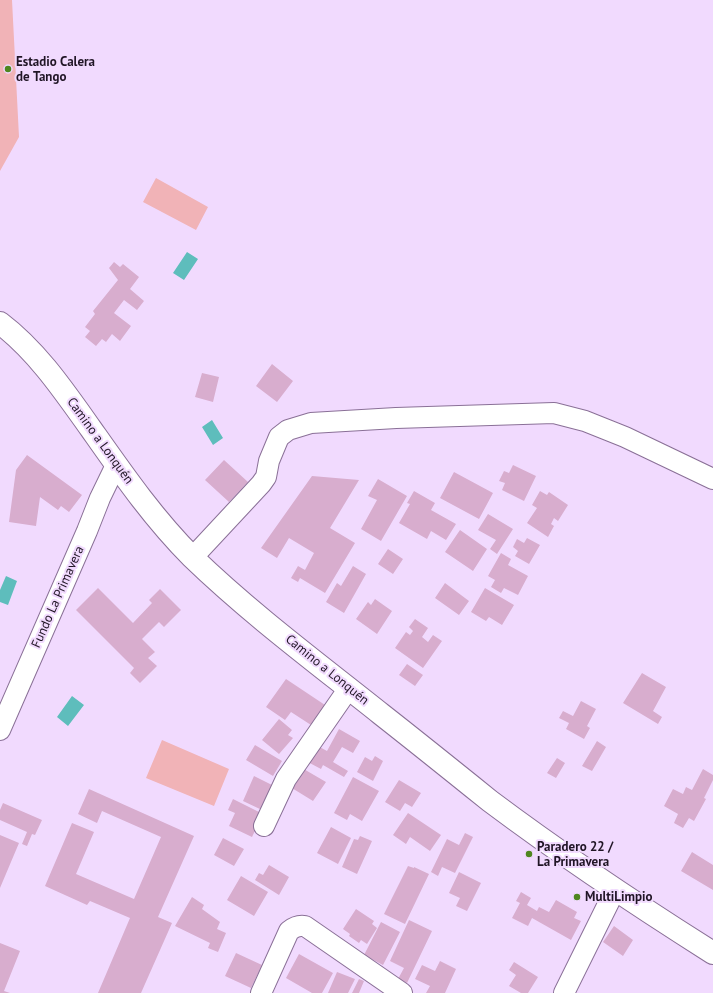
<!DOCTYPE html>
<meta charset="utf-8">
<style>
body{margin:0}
canvas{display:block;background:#f1dafe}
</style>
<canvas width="713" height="993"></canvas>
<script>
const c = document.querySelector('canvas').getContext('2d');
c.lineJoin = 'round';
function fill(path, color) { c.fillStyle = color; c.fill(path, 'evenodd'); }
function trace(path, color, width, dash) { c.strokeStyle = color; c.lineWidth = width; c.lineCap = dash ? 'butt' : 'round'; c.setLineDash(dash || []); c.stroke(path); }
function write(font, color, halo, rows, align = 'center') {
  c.font = font + ' "PT Sans",sans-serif'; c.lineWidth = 4; c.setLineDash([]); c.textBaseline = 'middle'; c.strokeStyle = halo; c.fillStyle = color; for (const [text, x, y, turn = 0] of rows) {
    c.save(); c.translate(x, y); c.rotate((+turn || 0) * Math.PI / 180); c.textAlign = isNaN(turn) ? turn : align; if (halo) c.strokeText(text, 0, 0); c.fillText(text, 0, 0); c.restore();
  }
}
const green = new Path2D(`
 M0 0H12L19 137 0 171Z
 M156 178 208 207 196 230 143 202Z
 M162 740 229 769 214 806 146 778Z`);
const water = new Path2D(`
 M187 252 198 259 184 280 173 273Z
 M212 420 223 438 213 445 202 427Z
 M6 576 17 581 8 605 0 602V590Z
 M72 696 84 705 68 726 57 717Z`);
const building = new Path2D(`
 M114 262 120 267 123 264 139 277 130 289 144 301 137 310 124 300 114 313 131 326 120 341 112 334 106 342 102 339 96 346 85 337 90 331 85 327 95 314 93 311 118 280 109 268Z
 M272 364 293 381 277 402 256 386Z
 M202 373 219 377 213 402 195 397Z
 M27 455 82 495 69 512 61 506 58 510 40 497 36 526 9 522 16 470Z
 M224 460 248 482 229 502 205 480Z
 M513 465 536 476 524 501 502 490 505 483 499 481 504 471 509 473Z
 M454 472 493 493 479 519 440 498Z
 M312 476 359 480 330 528 355 543 325 593 300 578 298 582 291 578 298 566 305 570 314 553 289 538 277 558 261 548Z
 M378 479 407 496 381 541 361 529 377 500 368 496Z
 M414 491 435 503 431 510 456 524 446 540 431 531 427 539 399 523 410 504 407 503Z
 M540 491 547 495 549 492 568 505 558 521 554 518 551 524 554 526 548 537 527 523 537 508 532 505Z
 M488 514 513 529 497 554 490 549 496 540 478 530Z
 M460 530 487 549 473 571 445 552Z
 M527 538 540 545 529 564 515 556 518 551 513 547 517 539 524 543Z
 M388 549 403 559 393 574 378 564Z
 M501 553 511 559 508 565 528 576 518 595 504 588 501 593 491 587 495 580 488 576Z
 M353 566 366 574 344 613 326 602 337 583 341 586Z
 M445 583 469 601 459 615 435 598Z
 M98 588 133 623 152 603 149 600 160 589 181 610 164 627 159 622 142 639 155 652 148 658 157 666 140 683 130 673 134 668 76 610Z
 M485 588 514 605 502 625 489 617 486 621 471 612Z
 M375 599 392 611 377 634 356 619 368 602 371 605Z
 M415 619 428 628 422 637 428 642 433 635 442 641 423 668 395 648 406 632 410 635 413 631 409 627Z
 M407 664 423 675 415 686 399 675Z
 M642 673 666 687 653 711 662 717 658 724 623 703Z
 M286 679 325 705 311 725 291 712 285 720 266 707Z
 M581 701 596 709 587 726 590 728 584 739 566 729 569 723 559 718 563 711 573 716Z
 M279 719 292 730 288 735 293 738 279 754 262 740Z
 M339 729 360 741 353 753 342 747 333 762 348 771 344 777 323 765 321 769 304 760 314 744 327 751Z
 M597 741 606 747 592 771 582 766Z
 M255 745 282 761 273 776 246 760Z
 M375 756 383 761 373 781 357 772 365 757 372 761Z
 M557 758 565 763 556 778 547 773Z
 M302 768 326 782 313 801 287 785Z
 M703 769 713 775V780L704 798 706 799 694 821 689 818 683 828 674 823 678 814 664 806 673 789 683 794 686 787 692 790Z
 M254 776 274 786 262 810 243 801Z
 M353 777 379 791 362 821 350 814 347 820 334 813Z
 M399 780 421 793 412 807 405 803 400 811 385 802Z
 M89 789 194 836 158 917 172 923 141 993H98L130 918 90 901 87 905 45 886 72 823 94 832 76 874 134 899 161 837 102 811 97 823 78 814Z
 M233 799 263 814 252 837 229 826 235 813 228 810Z
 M3 803 42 820 35 835 32 834 27 846 22 844 27 832 0 820V810Z
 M408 813 441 835 430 851 410 837 406 844 393 835Z
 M331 827 351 838 338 864 317 853Z
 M465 833 473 837 455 873 442 867 438 876 431 872 447 839 459 845Z
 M0 835 19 843 0 888Z
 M360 836 372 841 357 874 342 867 354 839 358 840Z
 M223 838 244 849 234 866 214 855Z
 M692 852 713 865V890L681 871Z
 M269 865 289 877 279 895 255 880 259 873 263 875Z
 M408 866 414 868V867L429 874 405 924 384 914Z
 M459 872 481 883 467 911 456 906 460 898 449 893Z
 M241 876 268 892 254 916 227 900Z
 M521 892 531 898 527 905 537 911 539 907 549 912 556 900 577 912 574 918 581 921 571 940 532 918 528 926 512 918 520 903 516 901Z
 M192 897 204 905 202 909 220 922 217 929 226 933 218 952 208 948 210 943 175 926Z
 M356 909 374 921 372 924 377 928 367 944 361 940 359 943 349 936 350 934 343 929Z
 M409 920 432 931 407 983 398 979 404 968 390 961Z
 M381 922 400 932 383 965 364 955Z
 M614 926 633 940 623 956 603 942Z
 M0 943 20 951 4 991 10 993H0Z
 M236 953 262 965 251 988 225 976Z
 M299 954 333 973 322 993H312L286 978Z
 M440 961 456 969 445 993H426L430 986 415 979 422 965 435 971Z
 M514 962 538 977 528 993H521L509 986 516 975 509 970Z
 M337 972 355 979 348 993H328Z
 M359 979 364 981 359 993H352Z`);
const street = new Path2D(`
 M193 557 261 484 266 477 269 461 279 437 288 430 311 423 396 418 554 413 585 421 625 437 713 479
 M0 730 87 531 100 498 116 465
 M264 826 286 779 349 688
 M261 993 289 931C294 927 299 925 305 926L402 993
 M564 993 615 890`);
const primary = new Path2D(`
 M0 323C37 351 64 391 91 429 122 473 153 518 192 557 251 614 317 663 381 714 418 743 454 772 490 801 562 855 637 905 713 953`);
const markers = [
 [8,69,4,"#4f861f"],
 [529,854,4,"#4f861f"],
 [577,897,4,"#4f861f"]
];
const poiNames = [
 ["Estadio Calera",16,62],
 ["de Tango",16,77],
 ["Paradero 22 /",537,847],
 ["La Primavera",537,862],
 ["MultiLimpio",585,897]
];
const streetNames = [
 ["Camino a Lonquén",100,441,54],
 ["Fundo La Primavera",58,597,-66],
 ["Camino a Lonquén",327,670,39]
];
fill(green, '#f1b3b7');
fill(water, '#5ebdbc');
fill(building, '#d8adce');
trace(street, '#8a7097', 22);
trace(primary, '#8a7097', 24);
trace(street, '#fff', 20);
trace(primary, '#fff', 22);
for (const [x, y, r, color] of markers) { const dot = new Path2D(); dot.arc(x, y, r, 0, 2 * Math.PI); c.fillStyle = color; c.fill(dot); trace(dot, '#f1dafe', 1.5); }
write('bold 13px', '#201525', '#f1dafe', poiNames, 'left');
write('13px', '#201525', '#f1dafe', streetNames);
</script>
